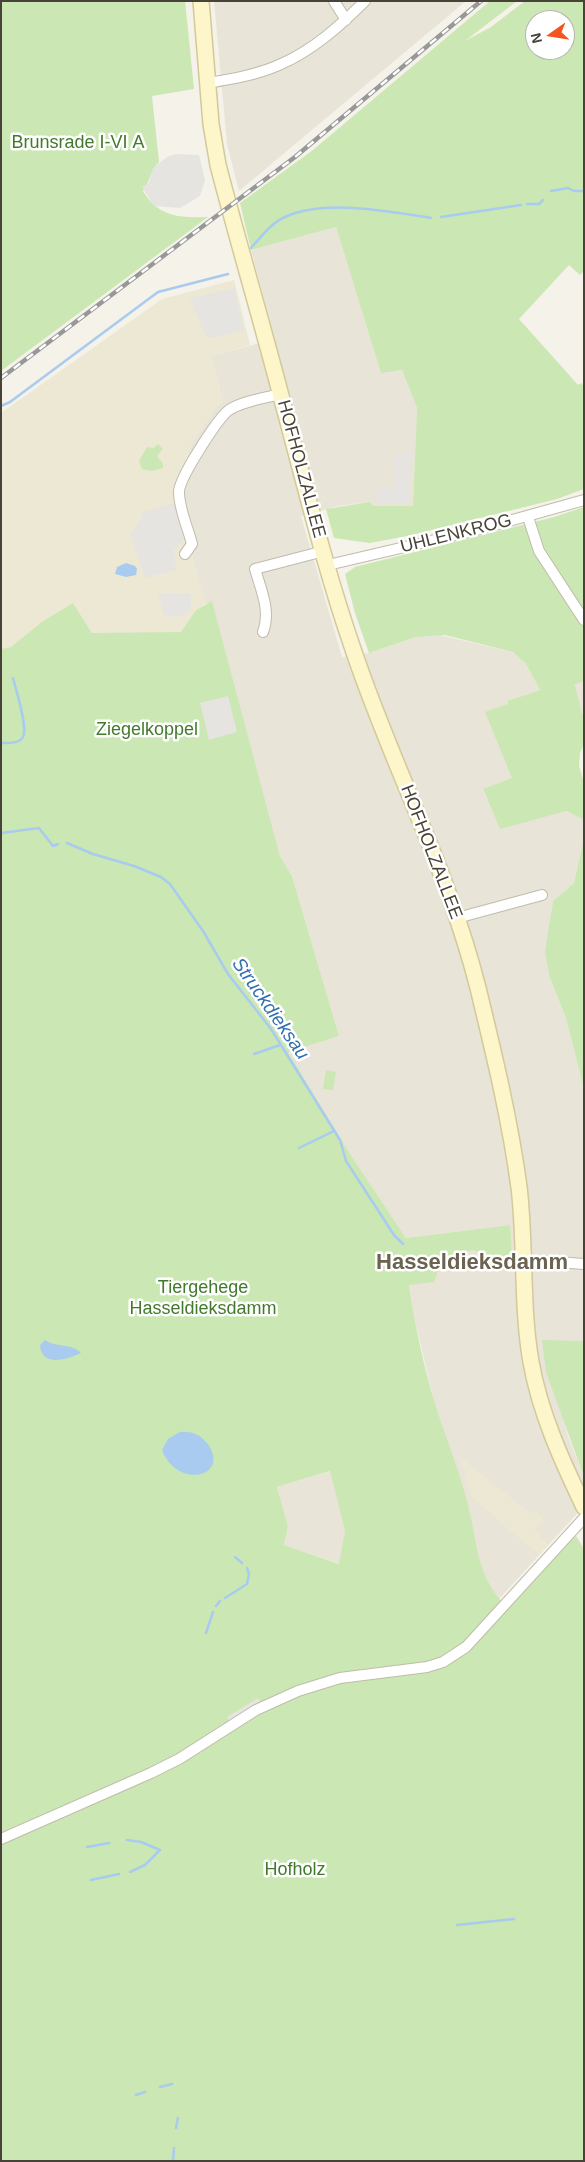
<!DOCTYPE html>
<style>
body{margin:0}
#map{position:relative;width:585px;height:2162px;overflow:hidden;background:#f4f2e9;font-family:Arial,sans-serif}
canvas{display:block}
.frame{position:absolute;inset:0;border:2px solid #484338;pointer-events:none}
.north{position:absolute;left:525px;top:10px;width:50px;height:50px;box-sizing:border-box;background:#fff;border:1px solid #b6b4af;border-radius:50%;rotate:257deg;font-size:14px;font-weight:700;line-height:20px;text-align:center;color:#484338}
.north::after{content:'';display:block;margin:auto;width:18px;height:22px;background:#f55420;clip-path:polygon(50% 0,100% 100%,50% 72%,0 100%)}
</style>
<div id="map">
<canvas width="585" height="2162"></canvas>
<div class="frame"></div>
<div class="north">N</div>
</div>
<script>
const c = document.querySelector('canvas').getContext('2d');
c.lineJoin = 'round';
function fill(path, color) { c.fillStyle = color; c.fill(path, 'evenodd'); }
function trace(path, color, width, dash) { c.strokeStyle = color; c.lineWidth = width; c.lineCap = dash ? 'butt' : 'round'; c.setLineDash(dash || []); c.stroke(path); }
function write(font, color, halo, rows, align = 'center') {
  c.font = font + ' Arial,sans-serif'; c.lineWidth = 5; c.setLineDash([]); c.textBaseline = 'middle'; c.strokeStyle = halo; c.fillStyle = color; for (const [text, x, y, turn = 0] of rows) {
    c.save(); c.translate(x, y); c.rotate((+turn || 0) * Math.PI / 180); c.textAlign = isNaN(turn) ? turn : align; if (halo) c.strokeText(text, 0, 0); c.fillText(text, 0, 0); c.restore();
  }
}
const residential = new Path2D(`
 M214 1H466L239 191 227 144Z
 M336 227 381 372 402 370 417 408 413 507 373 506 370 502 338 506 301 516 342 657 369 653 416 637 435 634 513 652 526 664 540 690 507 701 512 779 483 790 500 828 568 811 584 820 583 843 574 883 553 901 550 921V978L566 1018 584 1089V1341H542L568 1436 584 1477V1506L499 1599 487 1583 477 1553 469 1509 435 1405 414 1316 409 1284 443 1257 473 1250 487 1257 510 1225 406 1238 352 1157 287 1051 339 1036 292 876 280 856 212 602 205 604 173 484 190 455V446L216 407 223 402 211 356 275 339 251 250Z
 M584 681V714L582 715 575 683Z
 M331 1471 345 1531 340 1564 284 1545 288 1526 277 1487Z`);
const education = new Path2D(`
 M234 280 250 345 211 356 223 402 216 407 190 446V455L173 484 205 604 196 610 182 632 134 634 92 633 73 603 43 621 11 647 1 649V413L162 299Z
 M460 1457 531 1514 535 1510 544 1519 534 1530 549 1544 539 1555 471 1497Z`);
const green = new Path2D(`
 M1 1H185L194 89 152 96 159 162C150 171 150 182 143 191 158 217 180 218 208 217L1 371Z
 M490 1H517L465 41 491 27 525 1H584V271L580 275 569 265 519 319 578 385 581 383 584 386V489L557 499 407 536 370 543 334 538 326 509 370 502 373 506H413L417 408 402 370 381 373 336 227 251 250 240 203 313 150ZM535 20H565V50H535Z
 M158 444 163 449 157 456 163 464V468L152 471 142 469 139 461 147 447 154 448Z
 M584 507V681L575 684 582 714H584V744L580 753 579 766 584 783V820L567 811 500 829 483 789 512 778 485 712 508 704 507 701 540 690 526 664 513 652 445 635 416 637 369 653 355 613 345 574 355 567 554 517Z
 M212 601 280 856 292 876 339 1036 288 1052 352 1157 406 1238 510 1225 512 1255 487 1257 473 1250 443 1257 434 1282 409 1285C415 1326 424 1368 436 1407 447 1441 461 1475 469 1509 478 1547 477 1577 506 1606L563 1546 576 1536 584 1549V2161H1V649L11 647 43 621 73 603 92 633 181 632 196 610ZM330 1471 345 1531 339 1564 284 1545 288 1526 277 1487Z
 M584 838V1089L566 1018 550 978 545 952 553 901 574 883Z
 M326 1070 336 1072 333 1090 323 1089Z
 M542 1340 584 1341V1477L546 1372Z`);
const parking = new Path2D(`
 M176 154 199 155 205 180 200 196 180 208 154 206 142 187 149 183 153 168 167 157Z
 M234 288 244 330 214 338 206 337 190 298Z
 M396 453 411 454 409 503 377 502V488L395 489Z
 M175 503 184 539 174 550 176 570 145 578 130 534 138 524 143 512Z
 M158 593H191V607L187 614 175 617 164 615Z
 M228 696 237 732 209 740 200 703Z
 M258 1698 262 1705 230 1723 227 1717Z`);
const water = new Path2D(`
 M126 563 135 566 137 569 136 575 126 577 115 574 117 567Z
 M45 1340C56 1348 72 1343 81 1353 69 1359 41 1368 40 1345Z
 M180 1432C192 1431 199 1434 207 1443 232 1476 178 1491 162 1450L168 1439Z`);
const stream = new Path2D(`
 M551 191 568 188 574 191H584
 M527 204H539L543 200
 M441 217 521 205
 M251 248C261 237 271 223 285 217 324 199 389 211 431 218
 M1 406 10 402 158 292 228 274
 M1 743C8 743 19 744 23 737 28 727 16 690 13 678
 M1 833 39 828 53 846 58 844
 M67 843 93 854 134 866 161 877 170 884 203 931 228 974 271 1029 340 1140 346 1161 394 1235 403 1244
 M254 1054 280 1045
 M299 1148 334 1131
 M235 1557 242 1563
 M225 1598 247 1584 249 1574 247 1568
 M216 1606 220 1601
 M206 1633 213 1612
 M127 1840 141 1842 160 1850 145 1865 130 1872
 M87 1847 109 1843
 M91 1880 119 1874
 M457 1925 514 1919
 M160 2087 172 2084
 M136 2095 145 2092
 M176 2128 178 2118
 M173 2161 174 2148`);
const street = new Path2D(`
 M334 1 346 20
 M208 83C232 79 256 75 279 65 312 51 340 26 365 1
 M528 517 539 551 584 620
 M185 554 192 544C188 528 179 509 179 492 179 478 218 418 229 410 243 401 265 398 281 394
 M328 565 473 531 584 500
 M263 632C271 611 261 590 255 569L324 551
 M457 918 542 895
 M524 1262 544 1261 584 1264
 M1 1839 151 1773 179 1759 256 1710 298 1691 340 1678 427 1667 443 1662 466 1647 584 1518`);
const secondary = new Path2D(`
 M201 1 211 124 218 165C238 242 261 319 281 396 304 481 325 569 354 652 392 765 449 872 478 988 494 1054 510 1120 519 1187 526 1246 521 1305 531 1362 540 1413 562 1461 584 1507`);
const rail = new Path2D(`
 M1 378 295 157 481 1`);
const parkNames = [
 ["Brunsrade I-VI A",78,143],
 ["Ziegelkoppel",147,730],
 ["Tiergehege",203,1288],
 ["Hasseldieksdamm",203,1309],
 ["Hofholz",295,1870]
];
const streetNames = [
 ["HOFHOLZALLEE",301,469,75],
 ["UHLENKROG",456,534,-14],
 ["HOFHOLZALLEE",431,852,69]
];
const waterNames = [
 ["Struckdieksau",270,1009,55]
];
const districtNames = [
 ["Hasseldieksdamm",472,1263]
];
fill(residential, '#e8e4d8');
fill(education, '#ede8d4');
fill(green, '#cbe7b3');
fill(parking, '#e6e4e1');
fill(water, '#a8cbef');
trace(stream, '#a8cbef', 2.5);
trace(street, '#c0bbac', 12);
trace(secondary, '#d3c99a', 18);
trace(street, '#fff', 10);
trace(secondary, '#fdf6ca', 15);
trace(rail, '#989898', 4.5);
trace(rail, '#fff', 2.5, [8]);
write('18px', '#42792c', '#fff', parkNames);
write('18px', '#484338', '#fff', streetNames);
write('italic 19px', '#3270b2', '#fff', waterNames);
write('bold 22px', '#6b624f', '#fff', districtNames);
</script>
